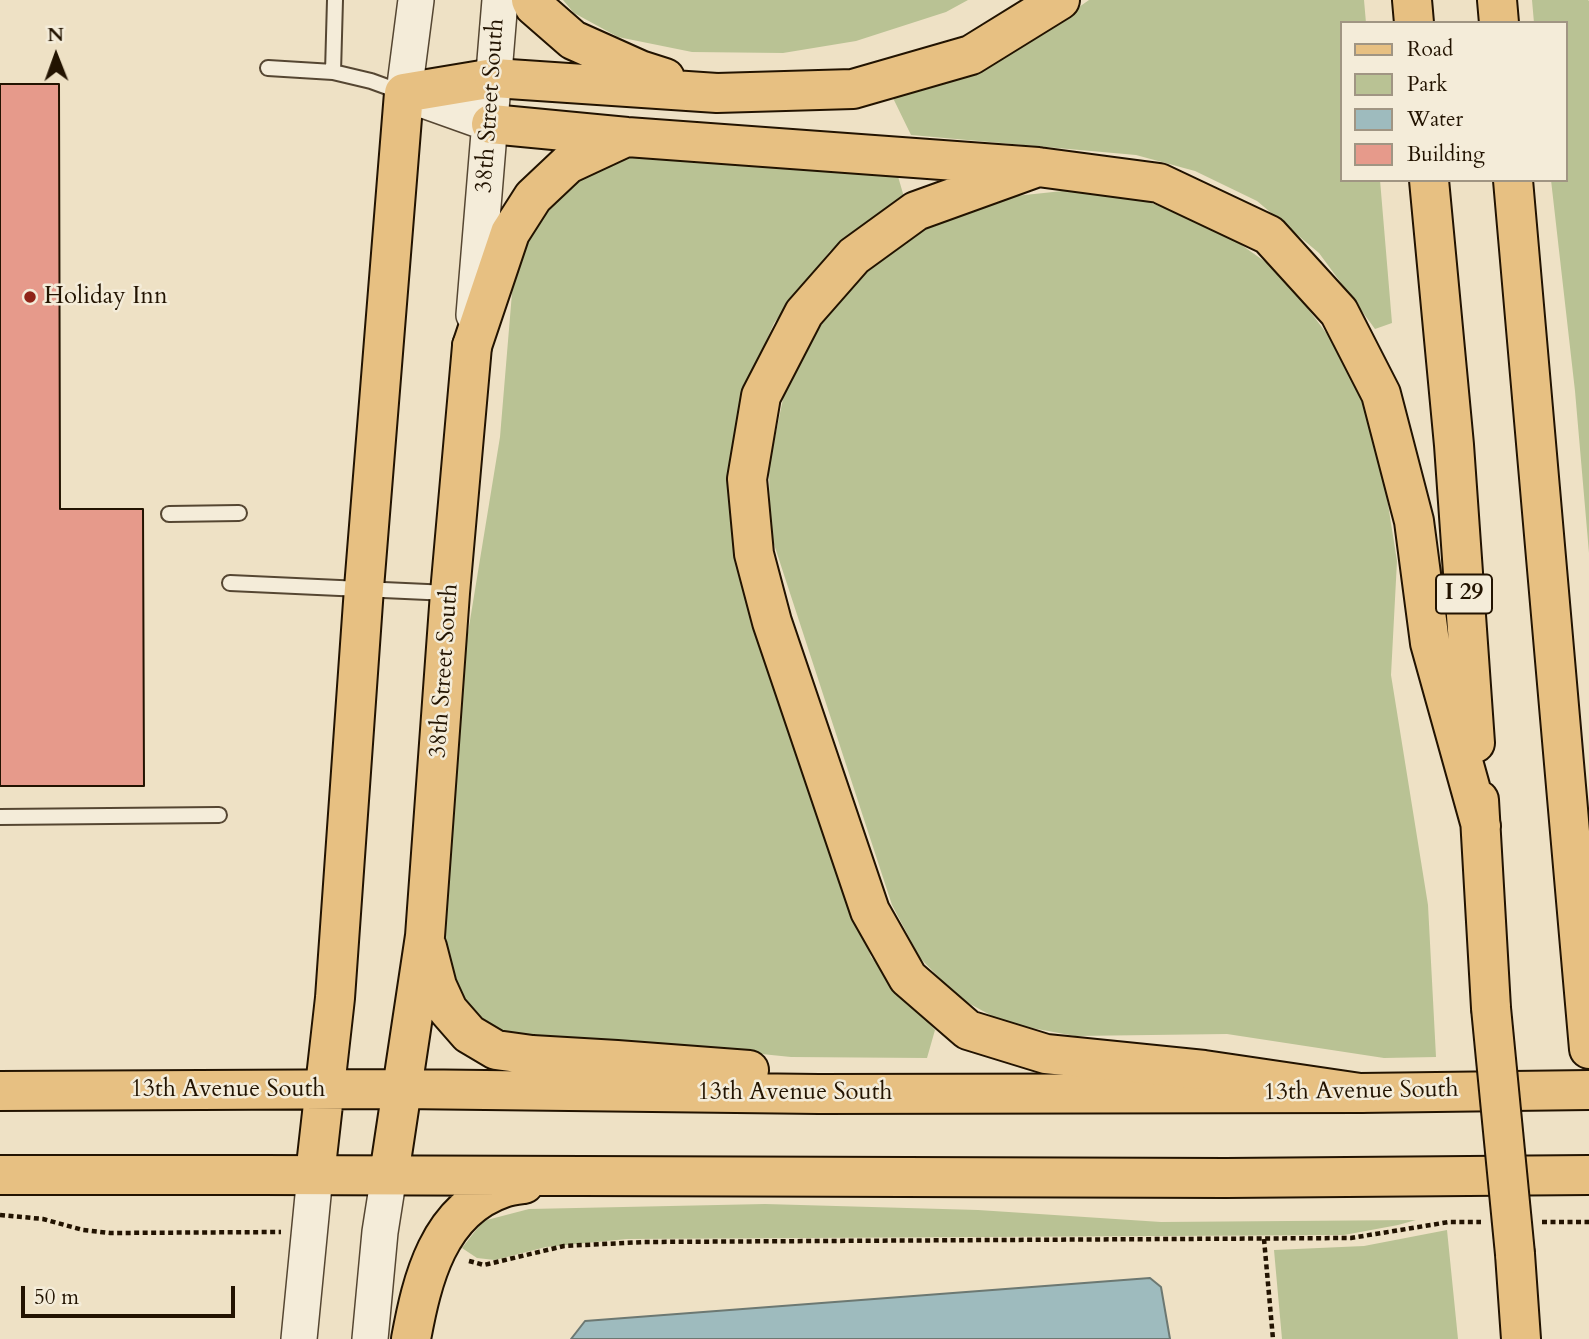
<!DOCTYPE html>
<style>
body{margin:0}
#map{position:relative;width:1589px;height:1339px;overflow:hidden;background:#eee1c5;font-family:Cardo,serif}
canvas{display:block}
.legend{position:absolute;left:1340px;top:21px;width:228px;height:161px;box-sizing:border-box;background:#f4ecd9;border:2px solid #a09583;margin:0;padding:9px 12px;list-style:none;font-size:21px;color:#221301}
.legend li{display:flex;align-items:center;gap:14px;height:35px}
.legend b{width:35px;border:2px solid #a09583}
.north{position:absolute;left:21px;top:21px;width:70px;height:70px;-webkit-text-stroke:5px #f4ecd9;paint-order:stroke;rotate:359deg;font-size:19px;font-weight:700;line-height:28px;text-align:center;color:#221301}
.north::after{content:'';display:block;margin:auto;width:24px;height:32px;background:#221301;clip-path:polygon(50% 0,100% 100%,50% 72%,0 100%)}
.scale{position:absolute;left:21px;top:1286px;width:214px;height:32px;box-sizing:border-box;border:4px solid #221301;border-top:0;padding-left:9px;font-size:21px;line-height:24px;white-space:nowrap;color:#221301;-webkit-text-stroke:5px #f4ecd9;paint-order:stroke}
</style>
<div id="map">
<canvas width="1589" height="1339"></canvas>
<ul class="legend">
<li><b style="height:9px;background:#e7c082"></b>Road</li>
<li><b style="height:19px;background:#b9c294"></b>Park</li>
<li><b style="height:19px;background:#9ebbbe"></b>Water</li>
<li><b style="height:19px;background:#e69a8b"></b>Building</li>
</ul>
<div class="north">N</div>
<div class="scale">50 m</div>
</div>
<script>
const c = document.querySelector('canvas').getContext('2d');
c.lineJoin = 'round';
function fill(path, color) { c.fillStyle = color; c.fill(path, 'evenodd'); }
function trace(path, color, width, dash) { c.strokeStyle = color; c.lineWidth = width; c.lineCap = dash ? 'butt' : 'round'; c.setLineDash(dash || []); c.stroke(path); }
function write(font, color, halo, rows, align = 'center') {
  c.font = font + ' Cardo,serif'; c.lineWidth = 5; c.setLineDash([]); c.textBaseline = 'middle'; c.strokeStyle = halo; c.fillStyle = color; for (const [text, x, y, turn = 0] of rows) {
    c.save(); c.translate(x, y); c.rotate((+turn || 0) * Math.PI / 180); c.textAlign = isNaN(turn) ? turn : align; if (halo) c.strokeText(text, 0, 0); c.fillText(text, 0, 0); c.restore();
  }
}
const green = new Path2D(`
 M563 0H968L946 12 856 41 783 53 692 52 618 37 574 13Z
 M1089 0H1364L1366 23H1342V180H1380L1392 323 1375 329 1319 253 1257 201 1195 171 1136 155 911 135 893 98 974 71 1045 31Z
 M1532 0H1588L1589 1V553L1575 391 1551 180H1566V23H1534Z
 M654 152 897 173 904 197 830 251 774 323 742 396 731 459V509L734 555 871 957 935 1030 927 1058 791 1057 653 1043 514 1038 484 1024 461 1000 446 964 444 929 465 651 500 437 513 281 536 223 560 189 596 164Z
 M1072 190 1146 201 1219 229 1281 273 1333 342 1366 408 1384 479 1397 561 1391 675 1428 905 1436 1057 1384 1058 1227 1034 1075 1036 1005 1023 959 998 920 958 892 905 770 532 769 466 784 394 812 335 851 284 912 232 987 199Z
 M765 1204 978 1210 1161 1222 1416 1220 1398 1225 1344 1235 627 1239 546 1247 495 1260 477 1258 462 1248 483 1221 529 1209Z
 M1447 1230 1458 1339H1282L1274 1250 1364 1246Z`);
const water = new Path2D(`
 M1150 1278 1161 1287 1170 1339H571L585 1321Z`);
const building = new Path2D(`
 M0 84H59L60 509H143L144 786H0Z`);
const path = new Path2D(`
 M0 1215 43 1219 83 1230 110 1233 281 1232
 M1542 1222H1589
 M1264 1239 1273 1339
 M469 1261 484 1265 564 1246 644 1242 1351 1238 1449 1222H1481`);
const service = new Path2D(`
 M335 0 333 72 371 81 404 93
 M268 68 333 72
 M169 514 239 513
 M230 583 449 593
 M0 817 219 815`);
const tertiary = new Path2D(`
 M416 0 404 93 491 124
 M474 315 500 0
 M299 1339 315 1175
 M370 1339 380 1232 389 1175`);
const primary = new Path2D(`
 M427 947 437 986 448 1010 469 1034 496 1050 532 1055 617 1060 749 1070
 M0 1091 402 1089 819 1094 1360 1093 1589 1090
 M0 1175H262L1226 1178 1589 1175
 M315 1175 335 998 364 588 404 93 494 78
 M389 1175 425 936 450 593 472 346
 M411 1339C422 1280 438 1210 503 1188 509 1186 517 1185 524 1184`);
const motorway = new Path2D(`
 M531 0 534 6 573 40 640 70 665 78
 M1412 0 1414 23
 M1497 0 1499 23
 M494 78 717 93 853 89 971 55 1060 0
 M491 124 627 137 1038 167 1159 183 1269 235 1339 312 1381 394 1414 521 1430 643 1481 826
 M1038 167 916 211 854 256 804 313 761 396 747 479 754 554 772 622 870 911 908 978 968 1030 1046 1054 1204 1070 1360 1093
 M1429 180 1454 445 1475 743
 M1513 180 1589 1049
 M472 346 510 233 533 197 568 164 626 137
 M1479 800 1491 1008
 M1515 1254 1521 1339`);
const motorwayBridge = new Path2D(`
 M1491 1008 1515 1254`);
const markers = [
 [30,297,7,"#8f2418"]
];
const shields = [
 [1464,594,56]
];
const shieldNames = [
 ["I 29",1464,594]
];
const streetNames = [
 ["38th Street South",491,106,-86],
 ["38th Street South",445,671,-86],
 ["13th Avenue South",228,1090],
 ["13th Avenue South",1361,1092,-1],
 ["13th Avenue South",795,1093]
];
const poiNames = [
 ["Holiday Inn",44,297]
];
fill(green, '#b9c294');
fill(water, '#9ebbbe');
trace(water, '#6c7872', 2);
fill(building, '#e69a8b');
trace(building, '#221301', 2);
trace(service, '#554632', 18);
trace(tertiary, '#554632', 38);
trace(primary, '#221301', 42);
trace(motorway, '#221301', 42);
trace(path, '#221301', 4.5, [5, 3.5]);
trace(service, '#f4ecd9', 14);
trace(tertiary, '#f4ecd9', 35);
trace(primary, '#e7c082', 38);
trace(motorway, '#e7c082', 38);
trace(motorwayBridge, '#221301', 42, []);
trace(motorwayBridge, '#e7c082', 38);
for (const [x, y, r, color] of markers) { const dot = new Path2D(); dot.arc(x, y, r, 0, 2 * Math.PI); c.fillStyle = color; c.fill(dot); trace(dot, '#f4ecd9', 2.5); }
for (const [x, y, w] of shields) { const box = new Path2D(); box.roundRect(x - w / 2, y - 19.5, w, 39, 5); c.fillStyle = '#f4ecd9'; c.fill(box); trace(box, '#221301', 2); }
write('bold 23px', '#221301', null, shieldNames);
write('24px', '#221301', '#f4ecd9', streetNames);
write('24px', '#221301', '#f4ecd9', poiNames, 'left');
</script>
